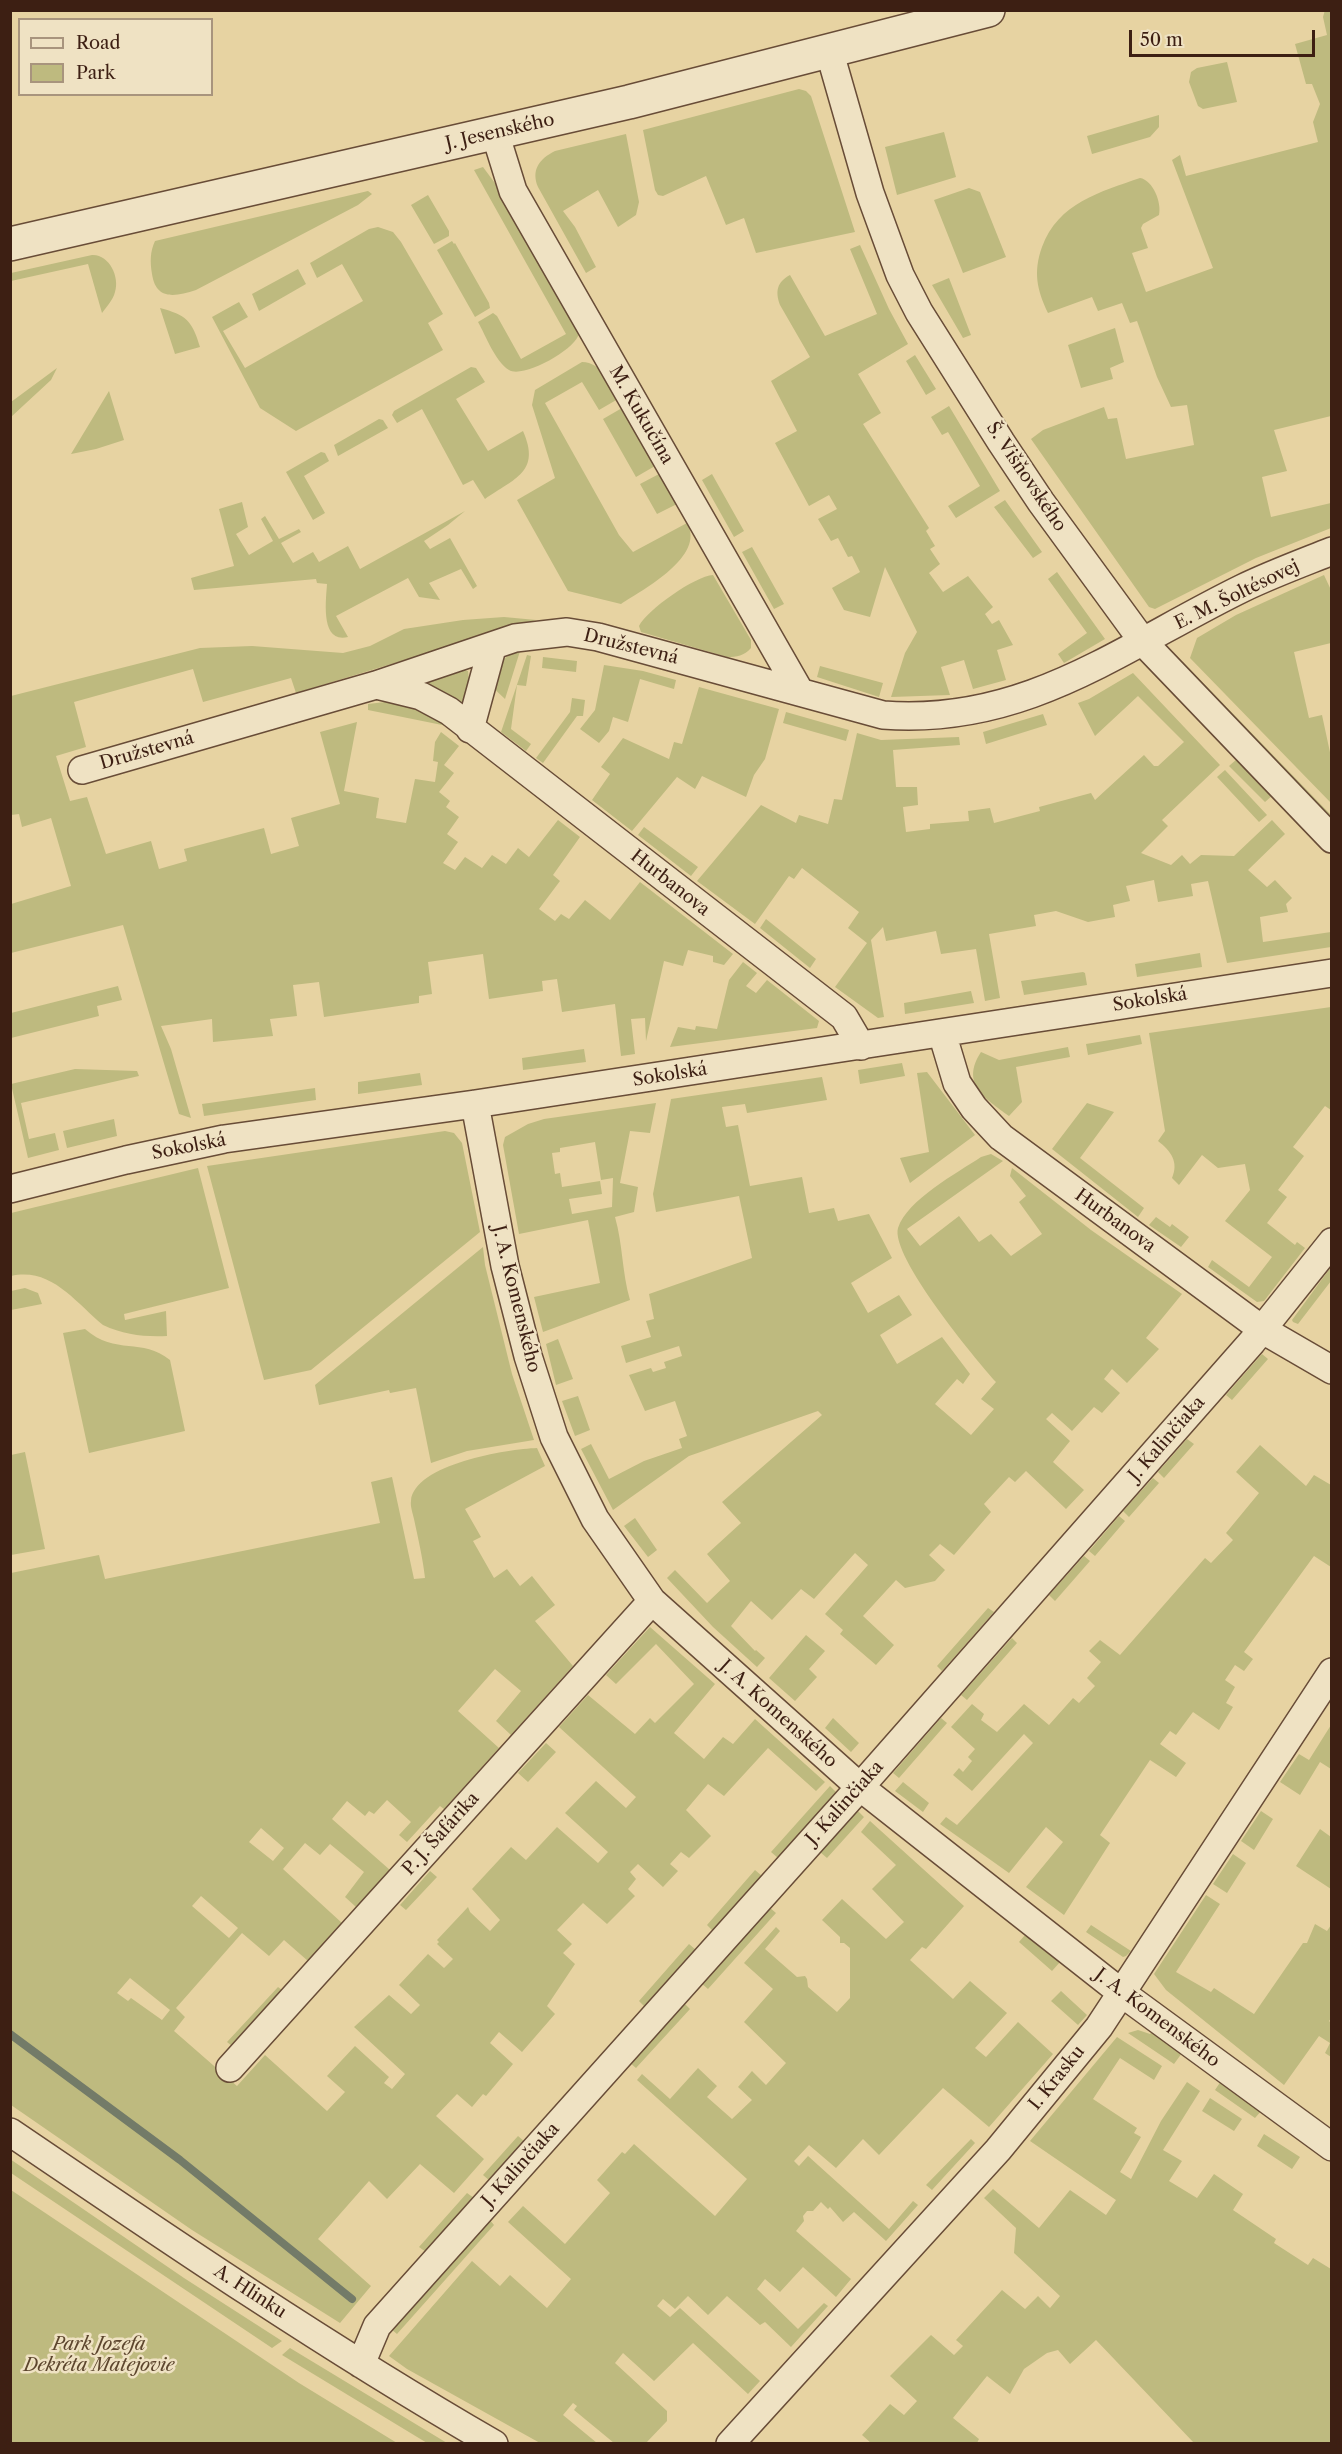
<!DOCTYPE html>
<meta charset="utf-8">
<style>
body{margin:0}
#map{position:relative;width:1342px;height:2454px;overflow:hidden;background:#e7d3a2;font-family:"Libre Caslon Text",serif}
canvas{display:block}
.frame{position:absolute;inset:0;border:12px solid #3d1f13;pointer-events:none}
.legend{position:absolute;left:18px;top:18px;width:195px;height:78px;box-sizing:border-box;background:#efe2c3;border:2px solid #a8947d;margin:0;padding:8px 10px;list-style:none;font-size:18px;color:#3d1f13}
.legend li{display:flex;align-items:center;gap:12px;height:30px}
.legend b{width:30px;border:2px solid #a8947d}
.scale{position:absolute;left:1129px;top:30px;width:186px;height:27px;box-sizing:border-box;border:3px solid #3d1f13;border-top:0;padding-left:8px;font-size:18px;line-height:21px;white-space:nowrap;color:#3d1f13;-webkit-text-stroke:4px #efe2c3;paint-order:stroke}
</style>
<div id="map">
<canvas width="1342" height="2454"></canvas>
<div class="frame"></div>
<ul class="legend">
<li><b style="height:8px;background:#efe2c3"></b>Road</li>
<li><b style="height:16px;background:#beba7f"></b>Park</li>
</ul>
<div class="scale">50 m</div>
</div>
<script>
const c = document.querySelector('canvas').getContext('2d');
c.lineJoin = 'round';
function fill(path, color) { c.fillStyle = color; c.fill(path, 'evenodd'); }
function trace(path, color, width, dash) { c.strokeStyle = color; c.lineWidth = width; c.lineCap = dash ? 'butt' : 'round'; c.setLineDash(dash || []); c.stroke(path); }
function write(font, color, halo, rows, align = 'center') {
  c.font = font + ' "Libre Caslon Text",serif'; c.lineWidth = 5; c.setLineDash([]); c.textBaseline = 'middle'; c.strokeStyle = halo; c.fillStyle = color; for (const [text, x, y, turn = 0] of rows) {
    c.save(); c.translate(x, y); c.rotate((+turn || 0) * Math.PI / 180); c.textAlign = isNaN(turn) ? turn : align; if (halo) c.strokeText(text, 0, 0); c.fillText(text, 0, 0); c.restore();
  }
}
const green = new Path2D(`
 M1325 10 1332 11 1331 416 1274 430 1287 471 1262 477 1271 517 1331 503V528L1256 558 1155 609 1149 607 1031 439 1043 430 1104 407 1108 419 1117 418 1126 459 1194 445 1187 405 1171 407 1157 377 1137 321 1130 323 1122 303 1098 311 1092 297 1048 313C1037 290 1033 272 1042 247 1058 203 1100 192 1140 178 1153 180 1162 203 1159 215L1143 224 1141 228 1148 248 1132 253 1146 292 1213 268 1172 160 1180 155 1186 176 1318 142 1313 122 1320 104 1312 84H1306L1295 44 1327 35 1323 17Z
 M1227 62 1237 102 1203 109 1198 106 1189 82 1191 72 1197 68Z
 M799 89 806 91 811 96 855 232 756 253 744 218 726 225 706 176 663 196 658 195 655 190 643 130Z
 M1159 115V127L1150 137 1092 154 1087 136Z
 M944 132 956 177 897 195 885 147Z
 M626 134 639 202 636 215 618 227 598 190 563 211 575 227 596 267 586 273 538 187C531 170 539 159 555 151Z
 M483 167 500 190 579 333C577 349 523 379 509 370 495 361 486 336 478 322L493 313 497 316 521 359 566 334 474 170Z
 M969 188 980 192 1006 257 963 273 934 200Z
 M368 191 372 194 358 205 196 290C174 297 156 300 152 274 150 262 150 252 155 241Z
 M428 195 449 231V236L434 244 411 205Z
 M378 227 393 232 401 242 443 314 428 323 443 350 296 431 260 408 212 317 239 302 248 317 223 331 245 368 363 301 342 264 317 278 310 263 369 229Z
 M452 241 454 244 455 243 489 303 490 308 475 317 437 250Z
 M860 245 889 309 908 344 858 374 881 413 863 424 929 528 926 531 935 546 930 549 940 564 929 573 943 592 968 576 993 607 985 614 992 624 999 620 1013 645 997 650 1006 680 973 689 964 660 941 667 950 695 891 697 905 653 917 632 885 567 870 617 844 610 832 588 860 572 852 556 848 557 838 538 831 541 818 519 837 509 829 495 809 506 775 443 797 431 771 381 810 357 780 305C775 291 777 282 790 275L825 336 877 314 850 249Z
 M92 255C109 254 120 277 115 292 113 300 107 306 102 313L88 264 11 281V273Z
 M298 269 306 284 259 311 252 294Z
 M949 278 971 335 963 338 932 285Z
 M160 308C186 315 192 320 200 347L175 354Z
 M1115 328 1124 362 1110 368 1113 379 1081 388 1068 345Z
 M915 355 936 389 926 395 906 361Z
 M582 362C602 362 609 384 618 399L599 410 582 382 545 403 619 535 633 552 687 523C706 556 644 589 621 604L568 591 517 500 555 478 532 405 535 390Z
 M471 367 476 368 485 382 456 399 488 451 523 431C541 472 515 478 485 499L473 480 463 485 422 409 397 423 392 415 394 411Z
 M57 368 51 380 11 417V402Z
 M109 391 124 440 96 449 71 454Z
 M949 406 1000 491 956 518 948 506 980 486 948 432 942 435 931 417Z
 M622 408 655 466 636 477 603 419Z
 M379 419 383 420 388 428 338 456 334 445Z
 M321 452 325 453 329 461 304 476 325 513 313 520 286 472Z
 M659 474 677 504 657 514 640 484Z
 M712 474 744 531 734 537 702 480Z
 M1005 500 1042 552 1033 558 994 507Z
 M242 502 248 527 236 534 249 555 273 541 261 519 265 516 279 539 299 529 301 532 281 543 293 563 313 552 319 562 348 546 360 569 465 511 448 525 424 541 430 549 450 538 477 586 473 589 461 569 429 583 440 600 419 597 408 578 336 616 348 637C320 644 326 600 327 584L317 583 316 579 194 590 191 578 234 566 219 509Z
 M752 547 784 604 774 609 742 552Z
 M1057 572 1105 639 1064 663 1058 654 1087 633 1048 579Z
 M713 575 751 640V648C744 656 737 657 727 657L641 632 639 626C647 610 695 576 713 575Z
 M1324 575 1331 590V643L1294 652 1309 718 1322 715 1331 757V803L1190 658 1197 638 1236 615Z
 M504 617 536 620 296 693 291 678 203 702 193 669 74 702 86 747 56 756 70 801 87 797 106 854 151 841 159 869 187 861 184 849 264 828 271 854 299 846 291 818 340 804 320 732 357 722 344 791 379 798 376 818 406 823 415 779 435 782 438 762 433 761 435 742 441 732 459 746 444 765 454 773 439 792 450 801 446 807 459 817 447 834 458 842 443 863 455 870 465 857 482 868 492 855 506 864 518 848 529 857 558 820 580 837 553 875 560 881 539 909 555 921 561 914 569 919 585 900 610 920 640 882 733 954 724 965 713 962V956L688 950 683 966 664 961 646 1041 645 1018 631 1019 635 1054 621 1056 615 1004 562 1012 557 979 542 981 543 991 489 999 483 954 428 962 432 994 419 996V1003L324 1017 319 982 293 985 297 1016 270 1019 273 1036 213 1042 212 1019 161 1026 171 1049 191 1118 179 1114 123 925 11 953V904L71 886 51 818 22 827 19 814 11 815V696L200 648 252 646 343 653 370 646 404 629 463 620Z
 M521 648 505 699 488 683C496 666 503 657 521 648Z
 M527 655 531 656 526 686 517 685 511 729 531 744 526 751 501 732Z
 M543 657 577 661 576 672 542 668Z
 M1176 660 1183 662 1331 815V821Z
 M604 665 643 671 676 680 674 689 640 679 628 722 613 717 609 731 599 743 580 729 595 710Z
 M820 666 883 683 879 697 817 677Z
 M464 670 468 671 469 680 461 706 425 684 426 681Z
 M1133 673 1220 765 1162 820 1168 826 1141 853 1171 865 1182 855 1190 864 1201 855 1234 856 1272 820 1285 834 1248 870 1267 887 1275 880 1292 898 1286 904 1288 912 1260 917 1263 942 1331 932V947L1227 963 1208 881 1191 884 1193 896 1158 902 1154 880 1126 886 1130 901 1113 905 1115 917 1088 922 1056 911 1034 915 1036 926 989 934 1000 998 985 1001 976 949 941 954 936 931 886 941 883 927 871 940 884 1017 878 1018 835 987 867 943 848 928 859 912 802 868 794 879 789 876 755 924 697 881 761 805 796 823 799 815 828 824 834 799 842 800 857 733 881 740 959 737 960 745 893 750 896 787H917L918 805 903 807 906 832 930 829V824L969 821 968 811 990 808 994 823 1040 811 1039 807 1091 793 1095 800 1144 755 1154 766H1158L1184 742 1138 696 1095 736 1078 703 1089 699Z
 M699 687 779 709 765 759 754 775 746 797 702 776 695 789 677 777 632 831 592 800 610 774 601 767 623 738 669 759 674 742 682 744Z
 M572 698 585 700 583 716H577L543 763 536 758 570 712Z
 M385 702 409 705 448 723 447 726 368 710V704Z
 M786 712 849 730 846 741 783 723Z
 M1043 714 1047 725 986 744 983 732Z
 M1237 759 1273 795 1265 802 1229 766Z
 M1225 770 1267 815 1259 822 1217 777Z
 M644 827 698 867 691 876 638 835Z
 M766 919 816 959 810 968 760 928Z
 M1200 953 1202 967 1137 977 1135 964Z
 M743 962 757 973 746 986 756 993 767 980 819 1021 817 1028 670 1047 678 1027 695 1030 696 1026 717 1029 729 980Z
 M1083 972 1085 973 1087 985 1024 995 1021 981Z
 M118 986 122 1000 97 1006 99 1016 11 1038V1013Z
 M971 991 974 1003 905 1014 904 1003Z
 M1331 1007V1110L1325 1106 1293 1147 1304 1156 1278 1190 1287 1197 1267 1223 1295 1245 1297 1242 1305 1248 1264 1301 1257 1302 1208 1267 1212 1260 1249 1287 1272 1257 1225 1221 1250 1190 1245 1164 1218 1168 1202 1155 1179 1185 1172 1178C1179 1162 1171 1151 1158 1141L1165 1131 1149 1033Z
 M1140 1035 1142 1044 1088 1055 1086 1044Z
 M1068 1047 1070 1057 1016 1067 1022 1102 1009 1116C985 1098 960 1084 981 1052L999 1060Z
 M584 1049 586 1062 523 1070 522 1058Z
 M902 1063 905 1076 860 1084 858 1070Z
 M75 1069 137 1071 139 1076 21 1103 29 1139 55 1133 59 1150 28 1158 11 1084Z
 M927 1072 975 1135 910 1183 900 1158 929 1152 917 1073Z
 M420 1073 422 1085 358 1094V1082Z
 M822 1077 827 1100 747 1113 745 1104 722 1107 726 1127 738 1125 750 1186 802 1177 809 1213 834 1208 838 1221 869 1214 892 1258 851 1283 868 1313 899 1295 912 1315 880 1335 897 1364 942 1337 970 1374 963 1384 957 1379 935 1404 971 1435 994 1409 981 1399 996 1382C976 1360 890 1256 898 1228 907 1200 957 1173 981 1157L991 1154 1003 1161 907 1229 920 1246 959 1216 979 1242 991 1234 1011 1256 1042 1234 1019 1202 1026 1196 1010 1176 1012 1168 1091 1230 1182 1294 1146 1338 1159 1349 1127 1383 1112 1369 1104 1379 1120 1393 1102 1413 1094 1407 1072 1431 1052 1413 1046 1419 1070 1441 1053 1462 1084 1490 1066 1509 1026 1471 1015 1482 1009 1477 984 1504 991 1512 954 1555 940 1544 929 1555 945 1570 935 1581 905 1588 896 1580 863 1616 894 1645 876 1665 840 1634 843 1630 825 1614 868 1565 855 1553 814 1599 801 1589 772 1620 751 1601 731 1626 755 1651 756 1650 765 1658 757 1667 713 1627 667 1578 675 1570 707 1603 730 1581 707 1554 741 1523 722 1502 822 1415 818 1411 689 1456 613 1510 581 1449 591 1444 609 1479 644 1461 682 1448 679 1439 687 1436 675 1401 645 1411 629 1375 651 1368 653 1372 666 1368 664 1362 682 1356 679 1346 626 1363 621 1346 651 1337 646 1321 654 1319 649 1294 752 1258 739 1196 656 1212 653 1194 671 1099Z
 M315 1088 316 1100 204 1116 202 1104Z
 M656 1103 650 1133 630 1131 620 1183 638 1187 634 1212 615 1217C623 1245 622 1273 630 1300L543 1332 534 1297 600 1283 588 1220 519 1234 503 1145 505 1137 528 1124 544 1119ZM595 1142 601 1180 613 1178 612 1207 572 1214 569 1199 602 1194 600 1181 562 1187 560 1173 555 1174 552 1153 560 1152V1148Z
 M1087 1103 1114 1112 1080 1158 1144 1208 1138 1217 1052 1149Z
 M114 1119 117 1136 67 1148 63 1131Z
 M445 1131 454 1133 462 1143 480 1232 311 1370 264 1380 207 1166Z
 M198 1168 229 1288 124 1314 125 1320 166 1311 167 1336C145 1337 124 1335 103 1325 74 1301 51 1267 11 1276V1213Z
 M1156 1217 1170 1227 1172 1224 1189 1237 1181 1247 1149 1225Z
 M483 1247 485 1265 512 1374 534 1440 467 1451 431 1463 416 1388 390 1393 389 1390 319 1405 315 1385Z
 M1331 1267V1281L1298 1324 1293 1322 1292 1320Z
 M25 1288 38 1293 42 1304 11 1310V1291Z
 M85 1329C116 1356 142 1337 170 1360L185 1431 89 1453 63 1333Z
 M558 1339 573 1379 556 1385 546 1344Z
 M1262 1354 1268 1359 1232 1400 1226 1395Z
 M578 1396 590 1430 575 1436 562 1401Z
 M1187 1439 1194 1444 1164 1478 1158 1472Z
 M1260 1445 1306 1486 1314 1475 1331 1485V1567L1314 1556 1244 1652 1253 1659 1244 1671 1235 1665 1225 1680 1235 1687 1226 1703 1233 1707 1219 1730 1193 1712 1176 1735 1170 1731 1160 1744 1186 1763 1176 1777 1150 1760 1100 1835 1110 1843 1064 1915 1026 1887 1063 1842 1046 1827 1009 1873 940 1824 946 1817 957 1825 1033 1743 1024 1734 972 1791 953 1775 959 1768 963 1772 972 1761 968 1757 975 1749 951 1727 972 1704 984 1714 981 1720 997 1732 1024 1704 1049 1725 1073 1698 1079 1703 1095 1686 1087 1678 1101 1662 1089 1651 1100 1640 1120 1655 1205 1558 1211 1563 1233 1540 1226 1533 1259 1493 1236 1472Z
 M537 1448 545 1466 465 1509 481 1537 473 1541 494 1578 507 1569 520 1586 532 1576 555 1605 535 1621 573 1666 511 1735 496 1721 521 1691 495 1669 458 1711 499 1748 444 1809 440 1806 407 1842 399 1835 411 1822 387 1800 374 1814 369 1811 365 1816 347 1801 332 1819 390 1870 356 1907 345 1897 364 1872 330 1844 320 1855 305 1843 283 1869 342 1923 308 1961 284 1940 269 1956 242 1933 176 2008 185 2017 174 2031 237 2086 265 2055 327 2111 345 2092 327 2076 355 2046 389 2077 384 2083 392 2089 405 2074 354 2027 389 1995 411 2014 420 2005 399 1985 428 1954 444 1968 453 1959 437 1944 439 1942 437 1940 468 1907 470 1912 490 1931 500 1920 472 1889 511 1847 526 1860 557 1827 598 1863 608 1852 565 1813 596 1781 626 1808 636 1797 559 1727 588 1695 635 1734 650 1718 655 1723 694 1684 656 1644 616 1684 606 1675 650 1627 715 1684 674 1733 704 1759 723 1737 733 1744 755 1719 825 1782 816 1791 768 1748 724 1796 708 1784 686 1810 711 1836 689 1858 681 1852 670 1864 678 1871 663 1887 638 1864 630 1872 636 1879 628 1889 635 1896 607 1924 583 1903 557 1930 572 1944 563 1953 575 1964 547 2006 555 2014 522 2052 499 2032 490 2043 513 2064 486 2096 483 2094 472 2107 457 2094 436 2116 484 2159 454 2193 420 2164 387 2199 369 2181 318 2239 371 2286 340 2323 192 2230 11 2105V1573L99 1555 105 1579 380 1523 371 1482 392 1477 414 1579 425 1578C423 1559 418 1538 414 1519 413 1514 410 1506 411 1501 414 1464 508 1449 537 1448ZM261 1828 284 1848 273 1861 249 1842ZM201 1896 238 1928 229 1938 192 1906ZM130 1978 170 2010 162 2020 131 1998 128 2001 117 1993Z
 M25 1452 45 1549 11 1555V1455Z
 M1153 1478 1159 1483 1129 1517 1123 1511Z
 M1119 1516 1125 1521 1095 1556 1089 1551Z
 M635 1518 657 1550 648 1557 624 1526Z
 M1084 1556 1090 1561 1055 1601 1049 1595Z
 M988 1608 994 1612 942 1671 937 1666Z
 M806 1635 825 1651 809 1669 817 1677 795 1701 769 1678Z
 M1012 1638 1017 1643 967 1700 961 1695Z
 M833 1718 859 1743 851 1752 825 1728Z
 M941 1718 947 1723 899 1778 893 1773Z
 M1331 1725V1769L1320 1762 1300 1795 1280 1782 1299 1754 1309 1760Z
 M546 1743 556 1752 528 1782 518 1773Z
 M903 1782 929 1803 923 1812 895 1791Z
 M830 1786 836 1792 778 1858 771 1852Z
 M857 1810 864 1817 827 1858 820 1852Z
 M1261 1811 1273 1819 1254 1850 1241 1841Z
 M870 1821 964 1906 926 1949 922 1947 910 1960 953 1999 970 1981 1007 2013 975 2048 986 2057 1018 2022 1053 2054 989 2127 943 2088 879 2155 863 2139 836 2168 809 2145 794 2161 799 2166 808 2156 889 2229 913 2201 918 2205 886 2241 854 2212 843 2222 830 2207 828 2209 821 2202 813 2211H807L803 2216 804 2221 796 2231 851 2279 836 2297 803 2267 780 2292 765 2279 757 2289 798 2329 824 2303 828 2306 791 2347 765 2322 760 2325 727 2296 708 2315 688 2296 675 2309 663 2299 657 2306 670 2317 680 2308 760 2381 748 2394 693 2343 654 2381 623 2353 615 2363 667 2411V2421L646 2443H614L574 2410 577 2406 573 2403 563 2415 597 2443H540L407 2369 389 2356 472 2261 500 2286 510 2275 547 2308 571 2279 508 2222 523 2206 565 2244 610 2193 597 2180 622 2152 625 2154 634 2144 715 2216 747 2179 637 2080 642 2074 670 2099 698 2068 717 2086 707 2097 732 2119 752 2100 738 2087 752 2071 766 2085 786 2063 744 2022 773 1989 744 1963 776 1927 780 1931 765 1949 797 1977 805 1976 807 1979 808 1987 837 2012 850 1998V1948L844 1943H840V1937L822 1920 842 1899 886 1939 904 1922 872 1889 896 1865 861 1832Z
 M1320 1829 1331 1837V1889L1296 1866Z
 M1233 1854 1246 1863 1227 1893 1213 1884Z
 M755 1870 762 1876 713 1931 707 1925Z
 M430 1871 437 1877 406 1910 400 1905Z
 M1206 1895 1220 1904 1176 1972 1211 1992 1214 1988 1254 2014 1303 1943H1307L1315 1924 1327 1931 1331 1925 1332 2017 1329 2021 1331 2023V2057L1325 2053 1330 2043 1319 2036 1284 2085 1166 1990 1154 1974Z
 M769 1907 776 1913 708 1989 701 1983Z
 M1091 1925 1131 1951 1126 1956 1123 1957 1086 1932Z
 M1025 1935 1060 1962 1052 1971 1019 1942Z
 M689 1944 696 1950 645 2007 639 2001Z
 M278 1987 282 1990 232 2046 227 2042Z
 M1061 1991 1087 2015 1078 2025 1051 2001Z
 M683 2002 690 2009 636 2068 629 2062Z
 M1138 2030 1150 2034 1152 2032 1182 2053 1174 2064 1128 2033Z
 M1117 2037 1162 2066 1154 2080 1120 2058 1093 2099 1137 2128 1134 2133 1141 2137 1120 2172 1131 2179 1161 2121 1187 2082 1200 2091 1163 2150 1182 2161 1169 2181 1197 2198 1214 2174 1243 2194 1233 2210 1276 2239 1274 2243 1308 2265 1313 2258 1331 2269V2443H1194L1096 2340 1070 2364 1058 2350 1047 2353 1024 2369 1010 2394 987 2376 953 2418 979 2439 977 2443H871L862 2435 890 2404 904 2415 917 2401 890 2376 931 2335 954 2355 963 2346 956 2340 1002 2290 1025 2309 1038 2296 1050 2308 1060 2296 1014 2253 1016 2228 984 2198 993 2189 1039 2228 1070 2190 1106 2215 1116 2200 1030 2141Z
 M1221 2081 1262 2110 1255 2118 1215 2090Z
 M1210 2098 1242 2119 1234 2131 1202 2111Z
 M1264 2134 1300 2157 1292 2169 1257 2146Z
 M518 2136 525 2142 490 2181 483 2175Z
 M971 2139 975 2143 932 2190 926 2185Z
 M10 2159 184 2278 282 2341 272 2348 11 2173Z
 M11 2190 299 2383 397 2443H11Z
 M467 2193 474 2198 426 2252 419 2247Z
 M489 2219 494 2225 397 2334 391 2329Z
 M290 2348 447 2443H427L282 2355Z`);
const stream = new Path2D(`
 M10 2034 180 2160 352 2299`);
const minor = new Path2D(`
 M829 50 870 193 900 275 919 312 1001 442 1041 502 1144 643 1332 839
 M495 133 513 191 800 692
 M376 685 421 696 449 711 844 1017 861 1046
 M470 729 492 648
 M82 770 376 685 515 638 567 632 598 637 883 715C1026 726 1122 647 1243 588 1272 574 1302 563 1332 551
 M942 1033 957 1083 974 1108 1001 1137 1263 1330 1332 1370
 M475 1104 505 1266 528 1356 554 1437 595 1519 652 1601 860 1787 1123 1994 1332 2147
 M10 1189 126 1160 224 1139 475 1104 1332 973
 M230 2068 652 1601
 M10 2132C169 2240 328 2348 494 2444
 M361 2364 377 2326 860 1787 1252 1342 1332 1242
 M730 2444 998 2150 1099 2027 1332 1672`);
const tertiary = new Path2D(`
 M10 244 629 102 988 10`);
const streetNames = [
 ["J. Jesenského",500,132,-13],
 ["M. Kukučína",641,415,60],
 ["Š. Višňovského",1026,477,56],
 ["E. M. Šoltésovej",1237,595,-26],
 ["Družstevná",631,647,14],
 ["Družstevná",147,751,-16],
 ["Hurbanova",670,883,38],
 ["Sokolská",1150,1000,-9],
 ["Sokolská",670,1075,-9],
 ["Sokolská",189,1147,-11],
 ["Hurbanova",1115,1221,36],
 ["J. A. Komenského",516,1299,76],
 ["J. Kalinčiaka",1167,1439,-49],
 ["J. A. Komenského",778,1714,42],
 ["J. Kalinčiaka",845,1803,-48],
 ["P. J. Šafárika",441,1834,-48],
 ["J. A. Komenského",1157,2018,37],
 ["I. Krasku",1057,2078,-51],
 ["J. Kalinčiaka",521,2165,-48],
 ["A. Hlinku",250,2292,33]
];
const parkNames = [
 ["Park Jozefa",99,2345],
 ["Dekréta Matejovie",99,2366]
];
fill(green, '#beba7f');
trace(stream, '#737b68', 8);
trace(minor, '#684c37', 30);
trace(tertiary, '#684c37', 36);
trace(minor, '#efe2c3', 27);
trace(tertiary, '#efe2c3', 33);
write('18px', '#3d1f13', '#efe2c3', streetNames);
write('italic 18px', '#5d462e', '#efe2c3', parkNames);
</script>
